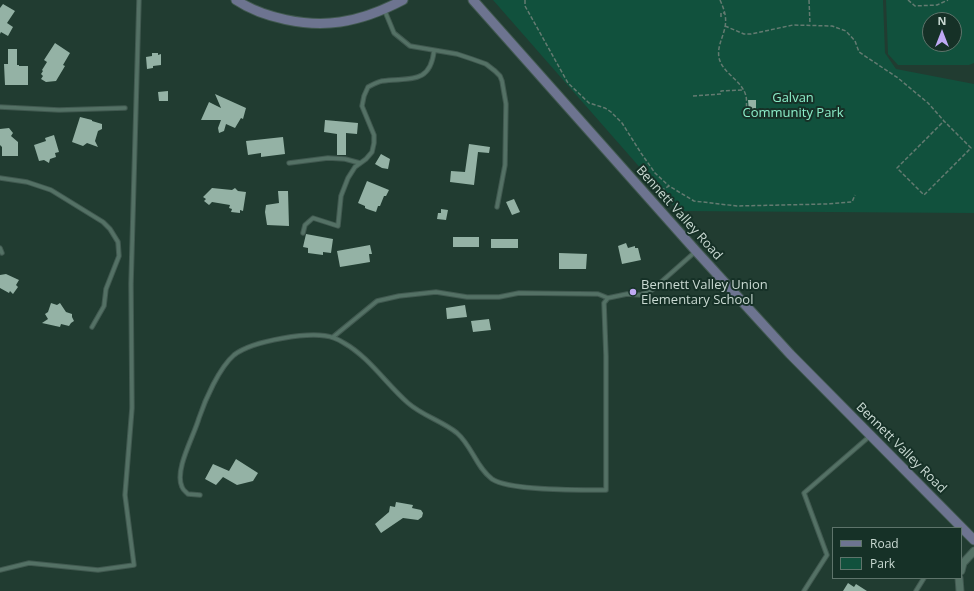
<!DOCTYPE html>
<style>
body{margin:0}
#map{position:relative;width:974px;height:591px;overflow:hidden;background:#213c31;font-family:"Open Sans",sans-serif}
canvas{display:block}
.legend{position:absolute;left:832px;top:527px;width:130px;height:52px;box-sizing:border-box;background:#163127;border:1px solid #5e746b;margin:0;padding:5px 7px;list-style:none;font-size:12px;color:#c9d9d2}
.legend li{display:flex;align-items:center;gap:8px;height:20px}
.legend b{width:20px;border:1px solid #5e746b}
.north{position:absolute;left:922px;top:12px;width:40px;height:40px;box-sizing:border-box;background:#163127;border:1px solid #5e746b;border-radius:50%;rotate:0deg;font-size:11px;font-weight:700;line-height:16px;text-align:center;color:#c9d9d2}
.north::after{content:'';display:block;margin:auto;width:14px;height:18px;background:#bfa9f4;clip-path:polygon(50% 0,100% 100%,50% 72%,0 100%)}
</style>
<div id="map">
<canvas width="974" height="591"></canvas>
<ul class="legend">
<li><b style="height:5px;background:#6d7490"></b>Road</li>
<li><b style="height:11px;background:#11513d"></b>Park</li>
</ul>
<div class="north">N</div>
</div>
<script>
const c = document.querySelector('canvas').getContext('2d');
c.lineJoin = 'round';
function fill(path, color) { c.fillStyle = color; c.fill(path, 'evenodd'); }
function trace(path, color, width, dash) { c.strokeStyle = color; c.lineWidth = width; c.lineCap = dash ? 'butt' : 'round'; c.setLineDash(dash || []); c.stroke(path); }
function write(font, color, halo, rows, align = 'center') {
  c.font = font + ' "Open Sans",sans-serif'; c.lineWidth = 4; c.setLineDash([]); c.textBaseline = 'middle'; c.strokeStyle = halo; c.fillStyle = color; for (const [text, x, y, turn = 0] of rows) {
    c.save(); c.translate(x, y); c.rotate((+turn || 0) * Math.PI / 180); c.textAlign = isNaN(turn) ? turn : align; if (halo) c.strokeText(text, 0, 0); c.fillText(text, 0, 0); c.restore();
  }
}
const green = new Path2D(`
 M493 0H883L885 53 896 69 974 84V213L678 211Z
 M886 0H974V63L969 65H898L888 54ZM930 20H954V44H930Z`);
const building = new Path2D(`
 M3 4 15 11 7 23 13 27 8 36 1 32 0 34V8Z
 M55 43 70 53 63 65 65 66 56 81 46 82 41 79 43 76 41 74 43 71 42 70 47 62 44 60Z
 M8 49H17V65H19V66H28V85H5L4 64H8Z
 M152 53H158V55L161 54V65L153 66V68L147 69 146 57 152 56Z
 M168 91V101H159L158 92Z
 M215 94 246 108 243 119 241 118 235 128 226 124 224 131 219 133 218 128 221 120H201L209 102 221 108Z
 M748 100H756V112H749Z
 M80 117 92 120V121L102 124V129L98 131 95 141 98 147 87 143 83 146 72 142Z
 M325 120 358 123 357 134 346 133V155H337V134L324 132Z
 M9 128 13 133 11 136 18 142V156H2V147L0 145V129Z
 M54 135 59 152 55 153 56 157 50 159 49 163 44 160 39 161 34 145 46 141 45 138Z
 M283 137 285 154 261 157V153L248 155 246 141Z
 M469 144 490 147 489 153 478 152 474 185 450 182 451 171 465 172Z
 M381 154 390 159 388 169 382 168 375 164Z
 M367 181 389 190 386 196H384L380 206H378L376 212 367 209 365 208V206L358 203Z
 M212 188 232 190 235 188 238 191 246 192 243 211 240 210V213L231 212 232 209 229 208 230 205 212 202 209 205 204 201 206 199 203 197Z
 M278 191H288L289 226 267 225 265 212 266 205 279 203Z
 M514 199 520 212 512 215 506 202Z
 M441 209 448 210 446 220 437 219 438 213H441Z
 M306 234 333 239 331 253 323 252V255L308 253V248L303 247Z
 M453 237H479V247H453Z
 M491 239H518V248H491Z
 M626 243 628 248 635 246V248H638L641 260 622 264 618 246Z
 M370 245 372 254H369L370 262 340 267 337 251Z
 M559 253 587 254 586 269H559Z
 M6 274 19 280 16 285 18 287 13 294 10 291 9 293 0 288V275Z
 M51 303 57 305 60 303 66 312 72 314V317L74 321 71 323 69 326 61 324 60 327 42 323 48 319 45 314 48 312Z
 M465 305 467 317 447 319 446 308Z
 M489 319 491 330 473 332 471 321Z
 M236 459 258 473 253 481 237 485 223 477 216 485 205 479 213 464 229 471Z
 M396 502 413 505 412 508 421 510 423 513 422 517 418 520 403 518 381 533 375 524 389 512 390 506 395 507Z
 M848 583 854 587 856 584 867 591H843Z`);
const path = new Path2D(`
 M525 0V6L568 83 589 103 605 108 611 112 622 123 641 153 655 173 669 186
 M720 0C724 9 727 17 725 27 723 38 717 46 719 58 723 74 742 80 746 96 747 100 746 106 747 111
 M809 0 810 24
 M908 0 915 6 937 5 948 0
 M721 17V13H725
 M725 26 744 34H751L793 25 832 26 846 31 855 41 859 52 898 78 928 103 944 121 971 148 924 195 897 168 944 121
 M693 96 721 94V91L743 90
 M656 194 669 186 694 201 737 206 826 204 852 202 855 195`);
const lane = new Path2D(`
 M384 9 394 33 410 46 457 54 472 59 486 64 495 71 500 76 502 81 506 104 505 165 497 207
 M0 107 59 110 125 108
 M289 163 328 158 345 159 360 163
 M0 178 27 182 51 190 103 222 110 229 118 242 119 256 106 289 104 306 92 327
 M303 233 305 225 313 218 338 226 341 196 348 178 355 167 366 159 372 152 374 143V135L362 106 364 96 368 87C372 85 377 82 382 81 407 77 430 86 434 51
 M0 248 2 253
 M333 337 377 301 399 296 436 292 467 297H499L519 293 598 294 608 298
 M200 495 188 494C186 492 183 490 182 487 174 470 194 436 199 418 205 400 219 368 234 355 252 341 312 330 334 338 337 339 341 341 344 343 369 357 387 385 408 403 423 416 442 421 457 433 472 446 476 467 492 479 509 491 582 490 606 490V356L604 303 608 298 627 294 640 295 652 290 695 252
 M0 570 29 563 98 570 134 565 125 495 132 408 131 284 139 0
 M804 591 827 555 804 493 870 436
 M916 591 924 578`);
const street = new Path2D(`
 M961 571 963 563 974 551
 M959 578 960 591`);
const secondary = new Path2D(`
 M236 0C263 18 307 27 340 22 361 19 384 10 403 0
 M473 0 696 251 790 354 974 540`);
const markers = [
 [633,292,4,"#bfa9f4"]
];
const parkNames = [
 ["Galvan",793,98],
 ["Community Park",793,113]
];
const streetNames = [
 ["Bennett Valley Road",679,213,48],
 ["Bennett Valley Road",901,448,45]
];
const poiNames = [
 ["Bennett Valley Union",641,285],
 ["Elementary School",641,300]
];
fill(green, '#11513d');
fill(building, '#94b2a5');
trace(lane, '#415950', 5.5);
trace(street, '#415950', 9);
trace(secondary, '#415950', 11);
trace(path, '#647b71', 1.5, [4, 2]);
trace(lane, '#547165', 3.5);
trace(street, '#547165', 7);
trace(secondary, '#6d7490', 9);
for (const [x, y, r, color] of markers) { const dot = new Path2D(); dot.arc(x, y, r, 0, 2 * Math.PI); c.fillStyle = color; c.fill(dot); trace(dot, '#163127', 1.5); }
write('13px', '#8cedc9', '#163127', parkNames);
write('13px', '#c9d9d2', '#163127', streetNames);
write('13px', '#c9d9d2', '#163127', poiNames, 'left');
</script>
